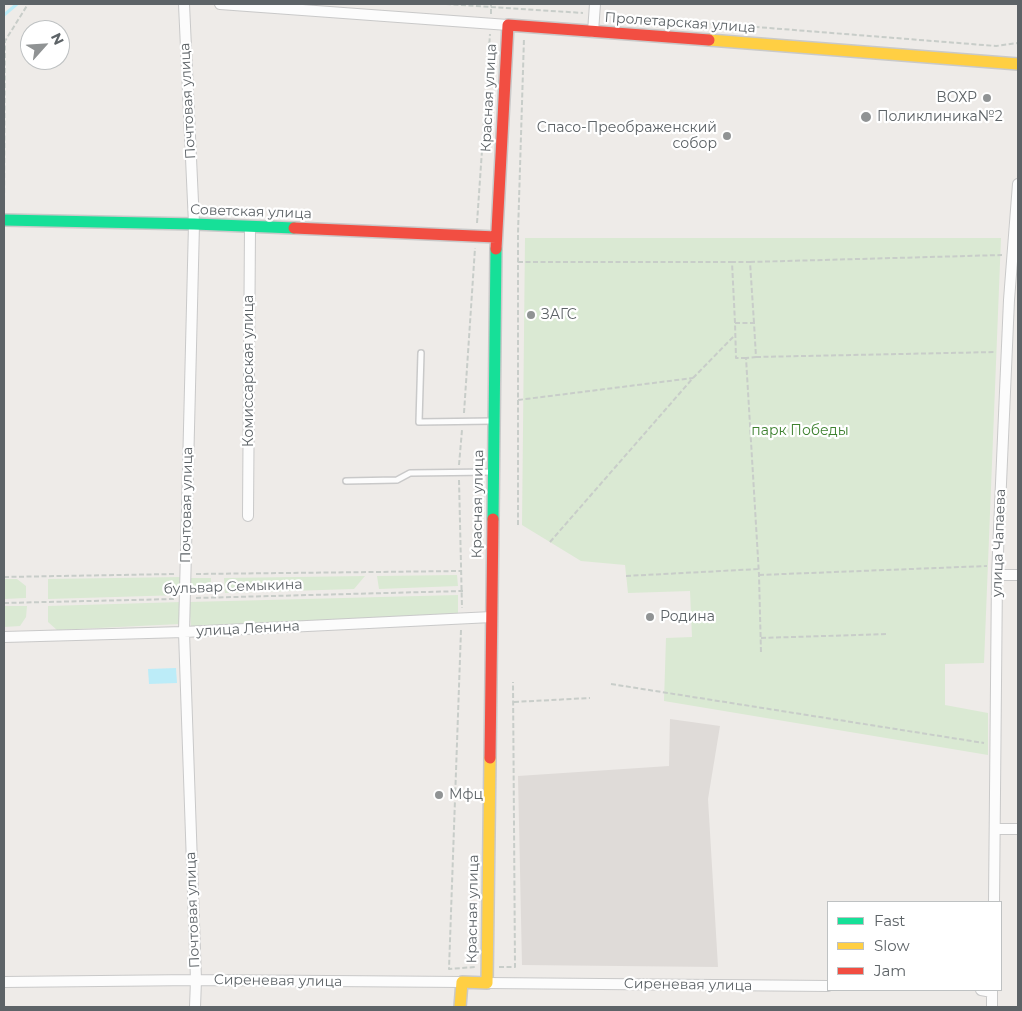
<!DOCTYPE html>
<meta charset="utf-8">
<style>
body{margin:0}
#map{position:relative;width:1022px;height:1011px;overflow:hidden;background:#eeebe8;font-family:Montserrat,sans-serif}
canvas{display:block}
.frame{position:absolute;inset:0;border:5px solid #5d6367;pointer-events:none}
.legend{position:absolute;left:827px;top:901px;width:175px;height:90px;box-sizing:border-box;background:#fff;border:1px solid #bec1c2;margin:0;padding:6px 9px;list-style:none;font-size:15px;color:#5d6367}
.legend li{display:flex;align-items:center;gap:10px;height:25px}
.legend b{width:25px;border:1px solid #bec1c2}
.north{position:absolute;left:20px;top:20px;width:50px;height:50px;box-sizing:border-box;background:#fff;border:1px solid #bec1c2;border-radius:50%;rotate:64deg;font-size:14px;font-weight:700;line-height:20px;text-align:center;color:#5d6367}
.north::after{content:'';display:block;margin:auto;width:18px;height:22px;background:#909394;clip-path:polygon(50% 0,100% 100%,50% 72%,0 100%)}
</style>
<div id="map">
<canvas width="1022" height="1011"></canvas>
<div class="frame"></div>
<ul class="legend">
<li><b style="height:6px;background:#16e098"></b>Fast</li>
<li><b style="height:6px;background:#ffcf43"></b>Slow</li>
<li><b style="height:6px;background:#f24e42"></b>Jam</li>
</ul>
<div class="north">N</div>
</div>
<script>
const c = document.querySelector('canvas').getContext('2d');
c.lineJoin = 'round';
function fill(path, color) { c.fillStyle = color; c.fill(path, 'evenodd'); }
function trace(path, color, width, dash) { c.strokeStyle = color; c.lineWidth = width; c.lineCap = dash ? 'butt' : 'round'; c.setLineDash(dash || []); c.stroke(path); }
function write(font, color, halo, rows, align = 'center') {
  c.font = font + ' Montserrat,sans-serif'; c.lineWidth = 4.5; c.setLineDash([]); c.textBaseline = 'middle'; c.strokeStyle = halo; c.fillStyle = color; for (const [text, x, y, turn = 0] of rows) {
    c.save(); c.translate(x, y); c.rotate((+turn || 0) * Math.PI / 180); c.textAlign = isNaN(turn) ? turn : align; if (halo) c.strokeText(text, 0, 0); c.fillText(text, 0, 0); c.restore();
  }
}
const education = new Path2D(`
 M670 719 720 726 708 799 718 967 522 965 518 776 669 766Z`);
const green = new Path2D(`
 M525 238H1001L984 663 945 664V705L988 713V755L664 701 666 638 692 637 690 591 628 593 625 565 581 561 522 525Z
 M457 575 458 586 379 589 377 576Z
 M365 576 354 589 225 593 224 578Z
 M182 577V595L48 599V579Z
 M191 578H211V593L190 594Z
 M4 579H17L26 586V598L4 599Z
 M458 595V614L191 627 189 602Z
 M181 602 180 624 57 630 48 622V606Z
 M4 606H27L26 617 20 626 4 627Z`);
const water = new Path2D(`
 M176 668 177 683 149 684 148 669Z`);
const stream = new Path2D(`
 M4 15 17 4`);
const path = new Path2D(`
 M446 4 583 13
 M491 14V4
 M605 15 996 46 1018 43
 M4 208 5 41 28 4
 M477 223 490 34
 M518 262H732
 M750 262 1002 255
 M735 323 732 262H750L754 323
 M756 357 996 352
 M746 358H736L735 323H754L756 357 746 358 759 575 761 653
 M518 400 693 378
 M464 413 475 248
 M459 465 462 430
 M459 480 462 608
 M518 525V233L524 38
 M550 542 693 378 735 335
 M196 574 461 571
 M759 575 987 566
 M626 576 759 569
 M4 577 174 574
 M196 598 463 591
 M4 603 174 599
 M461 630 449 969 475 967
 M761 638 888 634
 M611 684 984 743
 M514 702 590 698
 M499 967H515L513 682`);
const lane = new Path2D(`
 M421 353 419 422 493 421
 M346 481 397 480 410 473 493 472`);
const street = new Path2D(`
 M184 4 194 224 184 632 196 980 195 1007
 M220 4 508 25
 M593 32 595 4
 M248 516 250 227
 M997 575H1018
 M4 637 184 632 492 617
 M996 829H1018
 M994 902 997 575 1009 300 1018 184
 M4 982 196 980 462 982
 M487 983 828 986
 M981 990 992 992
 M992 1007V990`);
const fast = new Path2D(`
 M4 220 194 224 294 228
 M493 519 496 249`);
const slow = new Path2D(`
 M709 40 1018 64
 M460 1007 462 982 487 983 490 758`);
const jam = new Path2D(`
 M294 228 496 237
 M496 249 508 25 709 40
 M490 758 493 519`);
const markers = [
 [987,98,5,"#909394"],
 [866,117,6,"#909394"],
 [727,136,5,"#909394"],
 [531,315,5,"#909394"],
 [650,617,5,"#909394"],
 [439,795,5,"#909394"]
];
const streetNames = [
 ["Пролетарская улица",680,23,4],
 ["Красная улица",489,98,-87],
 ["Почтовая улица",188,101,-93],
 ["Советская улица",251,212,2],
 ["Комиссарская улица",249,371,-90],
 ["Красная улица",478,504,-89],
 ["Почтовая улица",187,505,-89],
 ["улица Чапаева",999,543,-88],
 ["бульвар Семыкина",233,587,-2],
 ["улица Ленина",248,629,-3],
 ["Красная улица",473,909,-89],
 ["Почтовая улица",193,910,-92],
 ["Сиреневая улица",278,981,1],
 ["Сиреневая улица",688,985,1]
];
const poiNames = [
 ["ВОХР",977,98,"right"],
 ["Поликлиника№2",877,117],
 ["Спасо-Преображенский",717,128,"right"],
 ["собор",717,144,"right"],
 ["ЗАГС",541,315],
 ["Родина",660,617],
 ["Мфц",449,795]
];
const parkNames = [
 ["парк Победы",800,431]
];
fill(education, '#dfdbd8');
fill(green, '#dae9d3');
fill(water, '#bcecf8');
trace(stream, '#bcecf8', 3);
trace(lane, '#c9c9c9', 8);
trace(street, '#c9c9c9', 12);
trace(fast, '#c9c9c9', 14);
trace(slow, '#c9c9c9', 14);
trace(jam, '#c9c9c9', 14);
trace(path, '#c8cdc9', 2, [5, 2.5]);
trace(lane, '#fcfcfc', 5);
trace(street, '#fcfcfc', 10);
trace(fast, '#16e098', 11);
trace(slow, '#ffcf43', 11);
trace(jam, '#f24e42', 11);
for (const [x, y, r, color] of markers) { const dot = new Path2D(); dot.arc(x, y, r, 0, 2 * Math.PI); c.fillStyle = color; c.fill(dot); trace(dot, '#fff', 2); }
write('14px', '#5d6367', '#fff', streetNames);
write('14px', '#5d6367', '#fff', poiNames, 'left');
write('14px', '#3f8231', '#fff', parkNames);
</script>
